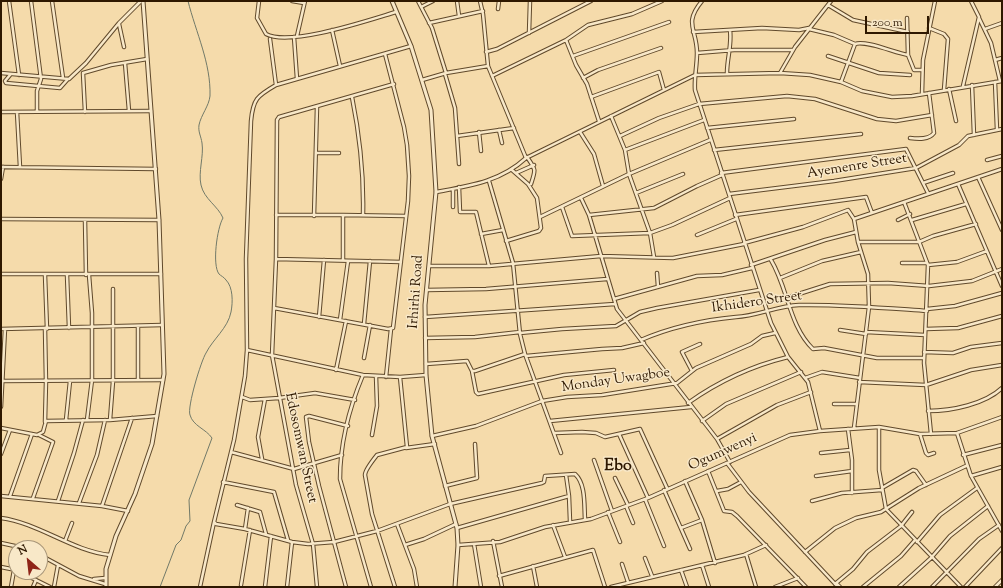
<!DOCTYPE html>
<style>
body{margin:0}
#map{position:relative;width:1003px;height:588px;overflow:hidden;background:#f5dbab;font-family:"Sorts Mill Goudy",serif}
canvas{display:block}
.frame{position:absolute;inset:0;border:2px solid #2e1800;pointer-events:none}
.north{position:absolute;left:8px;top:540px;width:40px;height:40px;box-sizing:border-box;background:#f8e8c8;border:1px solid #a79578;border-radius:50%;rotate:332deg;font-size:11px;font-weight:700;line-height:16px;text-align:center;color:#2e1800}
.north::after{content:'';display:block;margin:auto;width:14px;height:18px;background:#8f2418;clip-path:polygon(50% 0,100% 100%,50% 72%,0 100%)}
.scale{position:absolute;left:865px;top:16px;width:64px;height:18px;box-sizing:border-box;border:2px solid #2e1800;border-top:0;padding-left:5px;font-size:12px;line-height:14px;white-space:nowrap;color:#2e1800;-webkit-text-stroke:3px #f8e8c8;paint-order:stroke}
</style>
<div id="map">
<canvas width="1003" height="588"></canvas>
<div class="frame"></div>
<div class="north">N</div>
<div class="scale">200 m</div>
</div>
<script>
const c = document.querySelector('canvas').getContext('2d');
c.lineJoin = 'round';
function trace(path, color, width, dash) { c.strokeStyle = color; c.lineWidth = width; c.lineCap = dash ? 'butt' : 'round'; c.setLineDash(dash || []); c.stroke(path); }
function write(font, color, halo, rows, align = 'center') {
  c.font = font + ' "Sorts Mill Goudy",serif'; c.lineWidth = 3; c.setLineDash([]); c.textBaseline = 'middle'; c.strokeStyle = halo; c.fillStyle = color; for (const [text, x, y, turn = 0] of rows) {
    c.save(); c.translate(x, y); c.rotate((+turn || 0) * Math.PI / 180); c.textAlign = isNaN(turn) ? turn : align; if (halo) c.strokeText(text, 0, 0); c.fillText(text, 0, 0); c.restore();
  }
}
const stream = new Path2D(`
 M160 587 176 545 181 540 186 526 190 521 189 500 212 438C206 429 193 426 190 415 187 407 201 361 206 353 213 339 228 328 231 312 233 302 233 287 226 280 224 277 221 276 219 274 212 265 217 228 223 218 218 206 204 199 201 185 198 172 204 156 202 143 201 136 198 132 199 125 201 115 209 106 210 96 211 63 196 33 188 1`);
const minor = new Path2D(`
 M9 1 19 75
 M31 1 41 79 37 91V112
 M52 1 63 78
 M259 1 257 18 266 34C290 47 369 20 396 12
 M292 1 304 3
 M418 1 432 28 446 73
 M457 1 459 16
 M480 1 483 14 488 66 526 158
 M702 1C683 24 697 29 697 53 697 66 694 78 695 90L771 323 788 357 808 382 820 431
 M828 5 853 20 908 32
 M421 7 433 1
 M498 9 499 1
 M907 18 908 55 914 70H922
 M979 18 991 43 1000 81
 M429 23 483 11
 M119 24 124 47
 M929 28 944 34 948 39 944 90
 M809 29 834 35 855 44 841 82
 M985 29 1002 23
 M332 30 340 66
 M693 32 762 28 799 30 809 28
 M529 33 530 1
 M297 36 305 1
 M294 37 297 79
 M270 39 276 85
 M566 40 588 25 632 14 662 1
 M855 44C866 40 895 53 908 55
 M411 46 276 85C257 96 253 99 251 121L246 259 247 350 245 376 234 440 214 522 216 524 245 529 292 542 308 544 334 542 377 531 450 504 542 483 544 482 545 476 575 474C586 484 584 505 585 519
 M486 52 497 49 591 1
 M697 53 734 50H793
 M573 56 669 22
 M828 56 879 73 910 75
 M995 60 1002 58
 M125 63 129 111
 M1 73 69 79 86 63 119 23 141 1
 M727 73C727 58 732 45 730 30
 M780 73 795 47 831 1
 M445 74 455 108 459 164
 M10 75 5 81 6 83 60 88 68 79
 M492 76 566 40 576 65 587 84 599 121
 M583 78 598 70 661 48
 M422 80 446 73 488 66
 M995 82 997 130
 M972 85 974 135
 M963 86 979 17 971 1
 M949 89 956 121
 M922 94 923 60 935 1
 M352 97C360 137 364 174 363 215
 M591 97 659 72 664 90
 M1 112 151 111
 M17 112 20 167
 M85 112 83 73 111 65 147 59
 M611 116 625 150 629 174 650 233 654 257
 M707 128 794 119
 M499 130 502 143
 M479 132 481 151
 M580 132 594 154 603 186
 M457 136 514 128
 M620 136 659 118 699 104 787 96 815 99 877 119 896 121 932 115
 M910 138C918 139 929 140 934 133L929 93
 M625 150 704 120
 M714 150 861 134
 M316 153H339
 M527 157C536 170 536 169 531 184
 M987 160 1002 156
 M1 167 156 169
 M516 173 534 165
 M721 173 906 149 928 193
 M978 177 1002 230
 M1 179 3 167
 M489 181 513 263 520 334 525 354 561 453
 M923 183 953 173
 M958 184 1002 286
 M459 187 460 212H476L489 266
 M453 189V207
 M436 192C469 186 500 182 526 158L695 75 780 73 810 75 841 82 862 91 892 97 912 96 1002 81
 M636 193 683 174
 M729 194 834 181 916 168 959 145 968 136 1002 129
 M581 198 589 215 617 309 717 439 730 462
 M904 202 928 265 924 363 931 434
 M562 207 572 236 650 233 672 225 730 198
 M276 215H343
 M589 215 654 208 697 186 722 175
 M735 215 866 197 872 213
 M314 216 317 107
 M540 217 629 174 710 140
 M1 219 159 220
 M85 220 86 275
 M898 220 910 214
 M912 220 966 204
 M481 234 503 230
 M697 235 736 219
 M506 241 539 231 541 228 537 198 528 184 512 170
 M858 242H919L933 236 976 224
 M744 243 803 227 848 210 854 219
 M276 259 401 262
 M343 260V215L406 216
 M771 260C788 288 789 326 813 349L824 348 877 358H924
 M902 263H927
 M751 265 825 240 856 232
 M928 265 957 262 987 251
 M430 266H489L601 256 673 258 744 244
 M657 273 658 287
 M1 274H161
 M45 275 47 329
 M67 275 69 328
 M89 275 92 313V380
 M780 278 822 261 861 252
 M427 290 486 289 607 279
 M786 298 830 284 888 283 929 286 972 281 1002 269
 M614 299 697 276 722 275 752 268
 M274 308 388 329 393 328 408 201 409 176 407 145 404 127 385 54
 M927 309 955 306 1002 293
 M319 317 324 260
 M425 317 615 304
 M340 320 348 261
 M364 324 370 261
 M1 329 162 325
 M926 329 958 328 1002 316
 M840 330 866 334
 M866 332 925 335
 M520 333 562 329 616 326 640 312 657 308 759 290
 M425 338 475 337 520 332
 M641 340C671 327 704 320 736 317 757 316 777 306 799 305 841 304 885 308 927 311
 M247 350 363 375 400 377 426 375
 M924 352 953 353 971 347 1002 343
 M526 356 602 349 622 348 644 343
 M364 358 370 325
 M426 364 467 361 472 371H475L525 354
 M336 370 346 321
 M472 371 476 392 478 394 564 375 614 370
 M692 371 682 352 700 344
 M363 375C350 406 340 444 340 479L371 587
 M386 377 391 329
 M805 378 822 372 860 378
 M138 380V326
 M1 381 163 380
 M859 382 926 385 971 370 1002 365
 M242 397 250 400 279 398
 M279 398 315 393 355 400
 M688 403C719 381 751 366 788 357
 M834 404H857
 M1 407 5 329
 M928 411C952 411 985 404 1002 388
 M66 420 70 381
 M87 420 92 380
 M110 420 113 381V289
 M550 421 691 407
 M702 421 726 404 801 372
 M45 422 46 382 45 329
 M879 427V470L886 509 961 587
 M1 428 37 435 43 432 46 421 110 420 157 416
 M854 428 869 307 868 274 858 242 854 219 1002 169
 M848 429 852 460V493
 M555 433 582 432 596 433 605 437 640 429 667 488
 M957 433 971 476 1002 531
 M619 434 648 498
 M920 434 926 453 928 455 934 453
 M372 435 377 406 376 376
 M432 436 476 426 542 401 567 397 602 395 677 383 696 368 751 344 762 336 775 333
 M717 439 777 405 811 392
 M406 448 435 444
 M231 452 294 469 342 455
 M821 453 850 450
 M1 454 10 430
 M963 455 1002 445
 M262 459 258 437 265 399
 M594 460 612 511
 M727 463 749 492 838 587
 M708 471 724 511 732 512 737 516 806 587
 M566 475 569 496
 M816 476 852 471
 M971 476 1002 467
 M615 478 628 505
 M685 481 702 520 715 563
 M223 482 274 492 288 540
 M445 486 477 478 475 444
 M882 488 913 470 916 471 926 485
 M664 490 690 549
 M717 491 728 489 741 482
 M1 496 102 506 128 511
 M10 496 32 434
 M33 498 53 442 39 435
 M645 499 664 546
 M58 501 74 453 83 420
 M812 501 842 493 882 490
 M79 503 97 455 105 420
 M237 505 260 512 266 534
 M102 506 132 418
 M626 506 633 523
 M608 512 620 542
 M1 518C39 523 72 551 110 555
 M397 524 414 569 417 587
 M553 525 565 557
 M457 528 569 496 570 521
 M681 528 702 520
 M245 529 248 508
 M65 541 72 523
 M493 541 502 587
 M917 542 940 515 977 488
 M1 543 24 548
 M474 544 481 587
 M405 545 424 539 456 524
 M458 545 500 542 545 527 591 519 648 498 790 435 820 431 879 427 920 434 957 433 1002 417
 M805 552 835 528 856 518 881 512 919 488 966 466
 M746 554 756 587
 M40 555 79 576 105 584
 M645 558 652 576
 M622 564 628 582
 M702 565 709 587
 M533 566 537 587
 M1 567 16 570
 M681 570 687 587
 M20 572 50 587
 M499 576 593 550 605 587
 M94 579 105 578
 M836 583 840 587
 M835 584 853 569 867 552 901 526 912 512
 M241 585 250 530
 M11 587 16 559
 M33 587 36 580
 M54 587 58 565
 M200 587 214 522
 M265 587 271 536
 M287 587 292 542
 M317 587 313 544 296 485 272 355 276 259 277 120 279 117 394 84
 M346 587 319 486 309 442 306 417 309 416 348 426
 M395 587 372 514 365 475C365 470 373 460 377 455L407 447 400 377
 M611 587 744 555 766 545
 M775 587 798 578
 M863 587 901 556 915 540
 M899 587 931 558 950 536 988 506
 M932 587 979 539 999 525
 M965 587 1002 548
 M995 587 1002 580`);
const tertiary = new Path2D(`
 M392 1 411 46 431 110 436 192 425 305 426 375 432 436 457 528 458 545 455 587
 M106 587V569L116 536 135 494 152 444 164 374 159 220 143 1`);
const streetNames = [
 ["Ayemenre Street",857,167,-9],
 ["Irhirhi Road",417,292,-86],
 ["Ikhidero Street",757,303,-8],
 ["Monday Uwagboe",616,381,-8],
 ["Edosomwan Street",300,448,78],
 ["Ogumwenyi",723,453,-24]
];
const quarterNames = [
 ["Ebo",618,467]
];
trace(stream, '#717968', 1);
trace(minor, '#60492b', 4.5);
trace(tertiary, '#60492b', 5);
trace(minor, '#f8e8c8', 2.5);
trace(tertiary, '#f8e8c8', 3);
write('14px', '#2e1800', '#f8e8c8', streetNames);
write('bold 16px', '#2e1800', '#f8e8c8', quarterNames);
</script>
